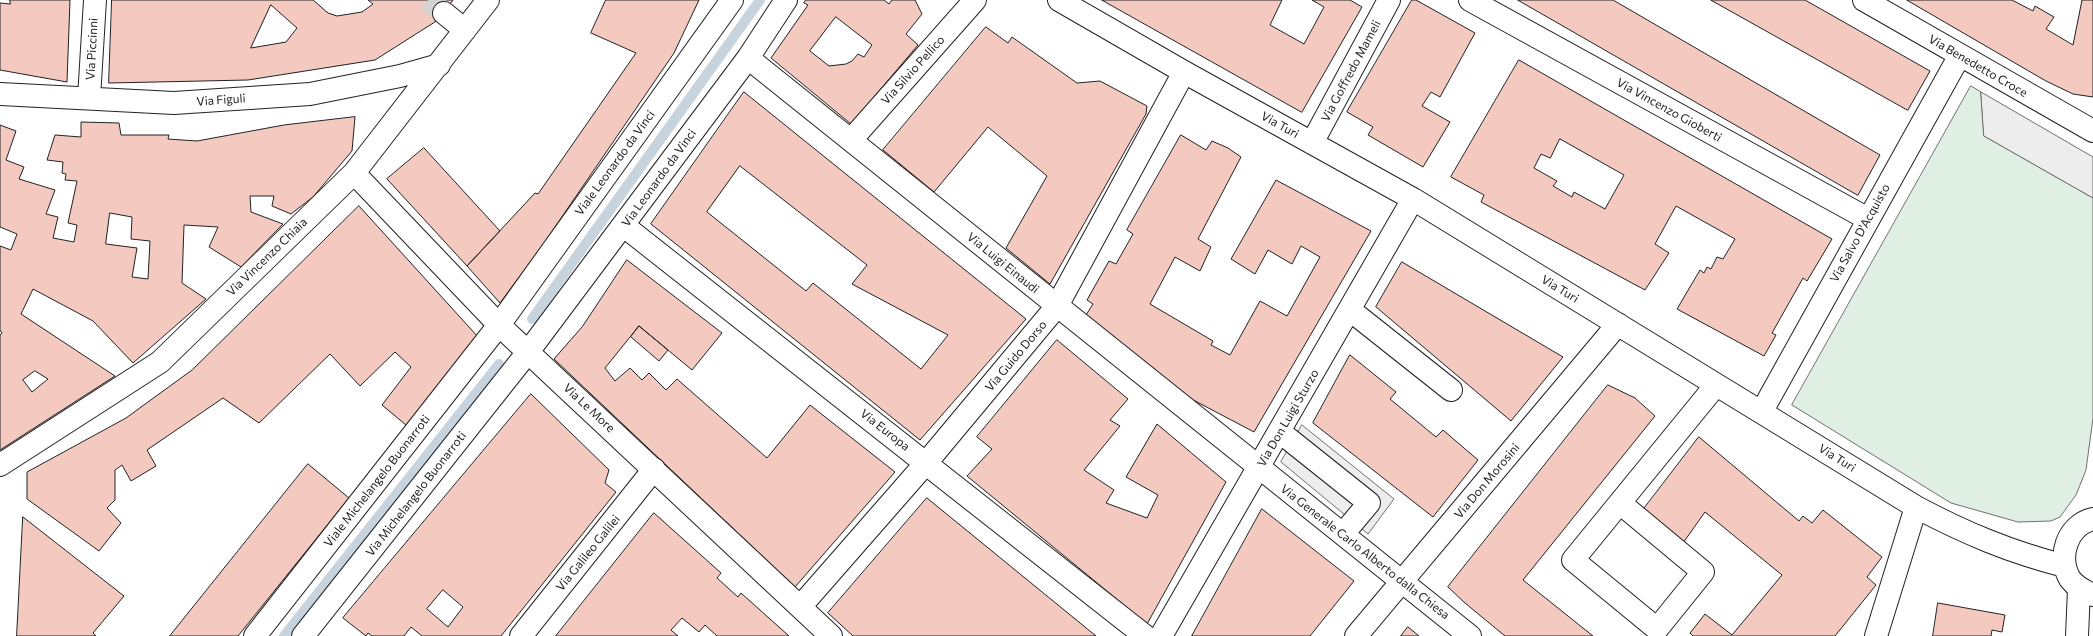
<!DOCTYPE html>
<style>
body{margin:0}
canvas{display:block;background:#fff}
</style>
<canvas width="2093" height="636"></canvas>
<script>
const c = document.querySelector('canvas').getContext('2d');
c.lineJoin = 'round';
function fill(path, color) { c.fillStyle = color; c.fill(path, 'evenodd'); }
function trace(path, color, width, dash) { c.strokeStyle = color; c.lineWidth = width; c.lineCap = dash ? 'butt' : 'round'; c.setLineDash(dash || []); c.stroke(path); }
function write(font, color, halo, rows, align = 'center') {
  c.font = font + ' Commissioner,sans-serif'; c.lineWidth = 3; c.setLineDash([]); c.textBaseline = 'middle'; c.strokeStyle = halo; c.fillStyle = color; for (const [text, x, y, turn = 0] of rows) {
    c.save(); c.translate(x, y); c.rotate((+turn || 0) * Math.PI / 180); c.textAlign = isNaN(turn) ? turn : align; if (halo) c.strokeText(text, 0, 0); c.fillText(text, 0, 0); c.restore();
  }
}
const green = new Path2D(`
 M1971 86 1981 92 1984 136 2093 198V418L2086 470 2076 495 2060 517 2051 521 2018 522 1951 503 1792 405Z`);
const parking = new Path2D(`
 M1981 92 2093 157V198L1984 136Z
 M1302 425 1394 499 1368 534 1281 462Z`);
const stream = new Path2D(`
 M532 319 760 0
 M284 636 499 364`);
const building = new Path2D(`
 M10 0H70L67 82 0 70V3L10 4Z
 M112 0H313L328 13 337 16 362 12 373 4 368 0H453L438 20 375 60 248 80 109 83ZM271 5 297 28 286 42 251 48Z
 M606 0H699L674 53 544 243 500 303 467 266 535 193 538 194 636 53 591 33Z
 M806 0H884L889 4 892 0H915L922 14 906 34 918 45 851 124 771 58 808 5 804 3ZM836 17 872 45 864 57 858 54 852 61 846 64 829 66 810 51Z
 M1102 0H1282L1270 25 1304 44 1324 7 1312 0H1350L1362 7 1302 112Z
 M1412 0H1416L1475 33 1440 97 1431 92 1422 106 1450 122 1423 167 1368 135 1373 127 1347 112Z
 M1518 0H1613L1880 155 1858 195Z
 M1711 0H1805L1930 71 1908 110Z
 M1907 0H2012L2033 11 2035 6 2054 17 2046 29 2073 45 2082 0H2093V97L2073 94 2046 81Z
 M986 27 1008 43 1012 37 1077 83 1100 81 1147 106 1146 114 1050 284 1006 248 1047 176 988 127 934 192 883 150Z
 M1519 60 1832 239 1807 281 1803 278 1772 333 1776 335 1764 356 1677 309 1700 270 1704 273 1707 267 1711 269 1717 257 1723 259 1735 239 1676 206 1655 244 1669 253 1645 290 1481 202 1484 195 1451 177ZM1560 139 1624 175 1605 209 1574 192 1572 197 1553 186 1557 181 1534 168 1541 154 1550 158Z
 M744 92 1026 319 920 440 651 224ZM740 166 867 265 852 284 948 335 921 369 813 283 806 291 707 212Z
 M355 117 352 151 313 197 291 214 272 206 274 196H250L251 212 283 224 241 267 209 247 218 227 184 225 182 283 206 299 133 363 93 321 33 289 21 314 115 376 0 450V335L2 333 0 330V246L11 250 17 234 0 227V125L16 131 6 160 24 167 19 179 55 190 46 214 58 217 53 238 74 242 77 225 68 223 77 181 65 180 66 174 62 173 63 162 47 160 55 135 81 137V122L119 123 121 135H169L168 139 197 141 284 125ZM110 213 132 217 131 239 150 241 148 279 132 277 137 248 106 244ZM35 371 48 379 32 392 23 380Z
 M1181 135 1206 150 1212 141 1228 148 1241 157 1198 239 1211 247 1200 271 1175 257 1150 304 1213 341 1211 345 1230 355 1260 301 1287 316 1320 257 1301 246 1292 264 1268 250 1255 274 1231 259 1276 180 1371 231 1254 432 1180 393 1086 315 1093 304 1087 300 1109 261 1116 264 1133 234 1127 230Z
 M424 148 500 231 467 266 387 179Z
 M359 206 479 338 406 425 382 405 411 367 395 352 360 386 330 354 259 423 223 398 147 450 156 466 131 481 122 465 115 470V500L107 508 121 523 99 551 27 499V472L126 418 192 370Z
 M627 260 722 333 692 370 639 326 605 368 615 381 630 368 642 380 649 373 666 390 677 379 767 458 810 405 895 472 795 587 554 359 582 327Z
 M1402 262 1563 357 1511 421 1376 307Z
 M639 326 668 350 659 361 631 337Z
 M1057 340 1128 399 1110 420 1120 426 1084 470 1114 490 1106 503 1147 518 1158 495 1126 477 1157 424 1226 482 1147 624 967 476 992 449 977 437Z
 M1350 355 1396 392 1390 399 1436 437 1443 430 1478 460 1433 517 1313 423Z
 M1608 385 1635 398 1655 416 1523 580 1593 636H1505L1465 603 1448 587Z
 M531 394 609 470 605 483 616 492 501 636H422L411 627 404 636H372L368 633 366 636 343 618ZM443 590 463 607 448 627 427 609Z
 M1699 437 1799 521 1803 516 1812 523 1823 510 1882 557 1867 577 1876 585 1835 636H1693L1690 633 1705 614 1732 635 1782 575 1705 512 1683 543 1643 510Z
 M308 464 349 498 238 636H170Z
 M927 498 1096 636H853L828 613Z
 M1262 509 1354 581 1310 636H1192Z
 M654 513 721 573 717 578 738 597 741 593 789 636H717L705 625 699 632 682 618 671 630 678 636H556Z
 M23 517 124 596 93 633 96 636H17Z
 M1938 603 2005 615 2002 632 1992 630 1991 636H1933Z
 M1408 627 1419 636H1401Z`);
const minorTunnel = new Path2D(`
 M428 0 444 13`);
const minor = new Path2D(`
 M1059 0 1184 72 1413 199 1916 507C1965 533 2010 552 2065 566
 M1470 0 1868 219
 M1864 0 2093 131
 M444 13 465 30
 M748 58 1470 636
 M0 94 174 103 310 94 400 76 439 65
 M89 98 95 0
 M851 140 975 0
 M1312 143 1389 0
 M354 173 499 325 831 636
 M624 226 1145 636
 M1350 310 1451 390
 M1762 411 1960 55
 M1280 432 1369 503 1343 534
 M0 465 160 362 354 173 488 0
 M1620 503 1703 572 1657 629 1573 560 1716 385
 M2093 519C2067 525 2057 557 2070 579 2076 587 2084 591 2093 595
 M800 607 926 463 1057 306 1184 72
 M255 636 499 325 732 0
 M303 636 528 352 748 58 786 0
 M521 636 654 469
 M1161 636 1413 199
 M1356 636 1618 324
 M1876 636 1916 507
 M2077 636 2079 589`);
const streetNames = [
 ["Via Piccinni",92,49,-87],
 ["Via Benedetto Croce",1978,66,30],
 ["Via Silvio Pellico",913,70,-48],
 ["Via Goffredo Mameli",1351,71,-62],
 ["Via Figuli",221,100,-4],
 ["Via Vincenzo Gioberti",1669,110,29],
 ["Via Turi",1280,125,29],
 ["Viale Leonardo da Vinci",615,163,-54],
 ["Via Leonardo da Vinci",659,178,-54],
 ["Via Salvo D'Acquisto",1860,233,-61],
 ["Via Vincenzo Chiaia",267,257,-44],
 ["Via Luigi Einaudi",1003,263,39],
 ["Via Turi",1560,289,31],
 ["Via Guido Dorso",1016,356,-50],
 ["Via Le More",589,408,43],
 ["Via Don Luigi Sturzo",1288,418,-60],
 ["Via Europa",885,430,38],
 ["Via Turi",1837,458,32],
 ["Viale Michelangelo Buonarroti",377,481,-52],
 ["Via Don Morosini",1487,481,-50],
 ["Via Michelangelo Buonarroti",416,494,-52],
 ["Via Generale Carlo Alberto dalla Chiesa",1365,552,38],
 ["Via Galileo Galilei",588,553,-51]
];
fill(green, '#e0efe3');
trace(green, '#6f6f6f', 1);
fill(parking, '#ededed');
trace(parking, '#6f6f6f', 1);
trace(stream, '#c7d3dd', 10);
fill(building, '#f3c9c0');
trace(building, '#222', 1);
trace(minorTunnel, '#d3d3d3', 22, [22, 11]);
trace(minor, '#222', 24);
trace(minor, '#fff', 22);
write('12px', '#222', '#fff', streetNames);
</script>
